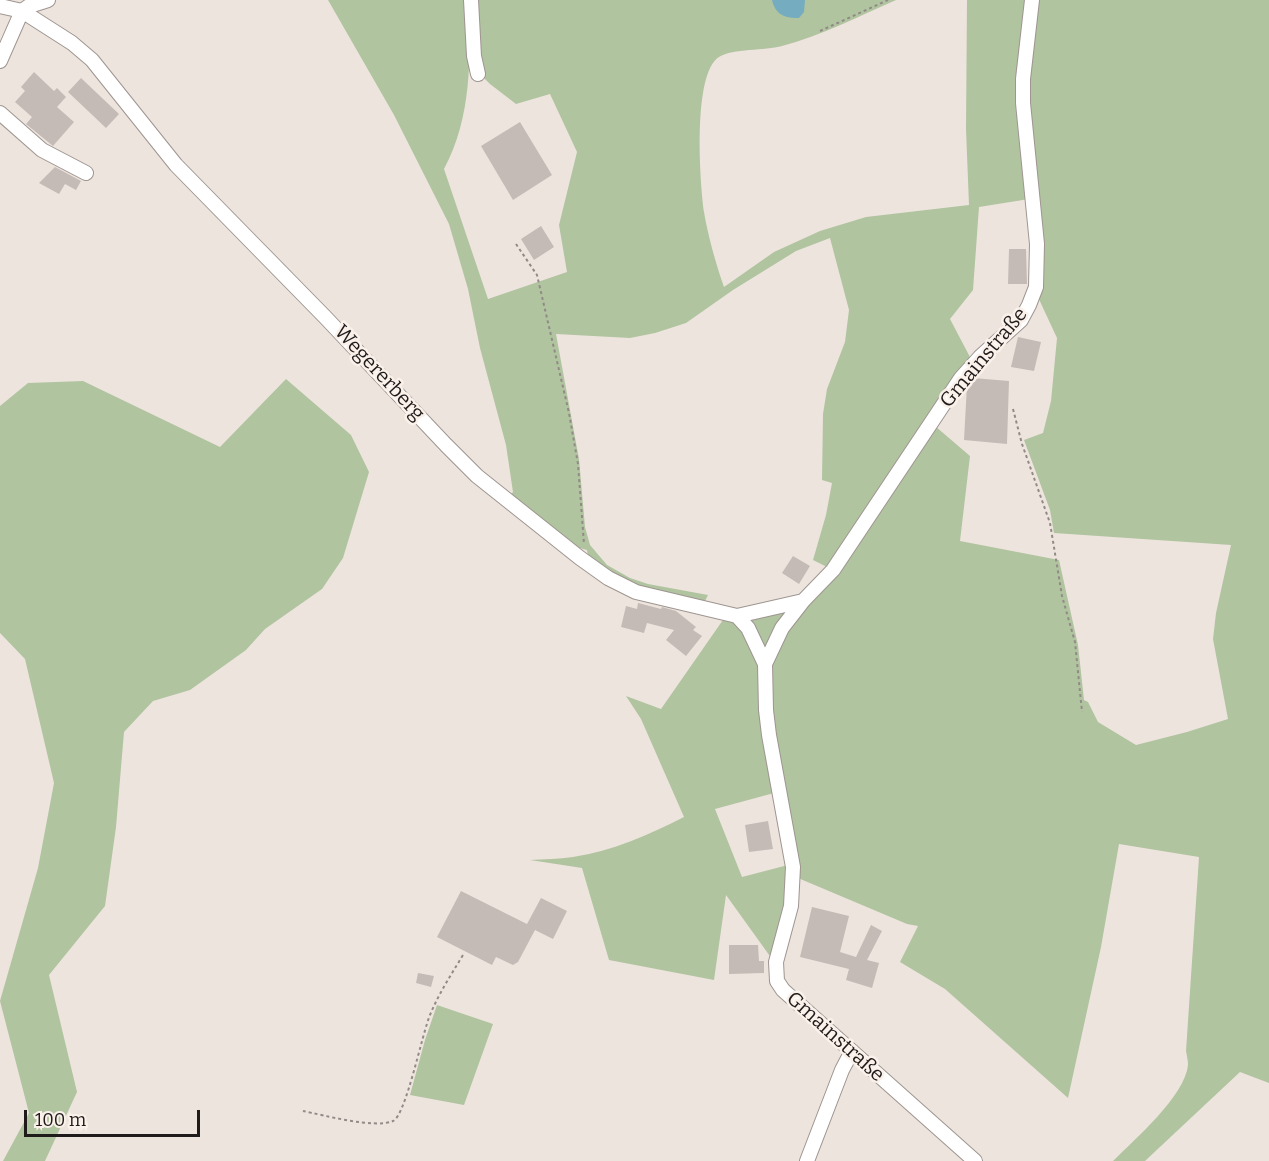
<!DOCTYPE html>
<meta charset="utf-8">
<style>
body{margin:0}
#map{position:relative;width:1269px;height:1161px;overflow:hidden;background:#eee4de;font-family:Bitter,serif}
canvas{display:block}
.scale{position:absolute;left:24px;top:1110px;width:176px;height:27px;box-sizing:border-box;border:3px solid #1f1b1a;border-top:0;padding-left:8px;font-size:18px;line-height:21px;white-space:nowrap;color:#1f1b1a;-webkit-text-stroke:4px #fbf1eb;paint-order:stroke}
</style>
<div id="map">
<canvas width="1269" height="1161"></canvas>
<div class="scale">100 m</div>
</div>
<script>
const c = document.querySelector('canvas').getContext('2d');
c.lineJoin = 'round';
function fill(path, color) { c.fillStyle = color; c.fill(path, 'evenodd'); }
function trace(path, color, width, dash) { c.strokeStyle = color; c.lineWidth = width; c.lineCap = dash ? 'butt' : 'round'; c.setLineDash(dash || []); c.stroke(path); }
function write(font, color, halo, rows, align = 'center') {
  c.font = font + ' Bitter,serif'; c.lineWidth = 5; c.setLineDash([]); c.textBaseline = 'middle'; c.strokeStyle = halo; c.fillStyle = color; for (const [text, x, y, turn = 0] of rows) {
    c.save(); c.translate(x, y); c.rotate((+turn || 0) * Math.PI / 180); c.textAlign = isNaN(turn) ? turn : align; if (halo) c.strokeText(text, 0, 0); c.fillText(text, 0, 0); c.restore();
  }
}
const green = new Path2D(`
 M328 0H468C471 57 472 117 444 169L488 299 567 272 559 225 577 152 550 94 516 104 490 84 483 77 474 0H896C859 16 821 36 782 46 765 51 733 48 719 57 692 74 700 183 704 212 708 236 716 264 724 287L774 252 820 231 866 217 969 205 966 129 967 0H1028L1029 199 979 207 973 290 950 319 971 359 829 568 813 560 826 515 832 483 822 480 823 414 827 389 845 342 849 310 830 238 796 251 733 290 686 323 655 333 630 338 556 334 579 459 585 527 590 545 607 565 630 578 648 584 708 595 704 603 628 583 588 556 587 550 580 548 578 549 509 496 513 492 506 445 480 348 468 289 449 224 394 115Z
 M1036 0H1269V1083L1240 1072 1145 1161H1113C1135 1139 1185 1096 1188 1065 1188 1061 1187 1056 1186 1051L1199 857 1119 844 1101 947 1068 1098 945 989 900 962 918 926 907 924 798 878 771 715 772 662 793 621 935 426 970 456 960 541 1059 560 1078 645 1084 700 1088 702 1098 722 1136 745 1187 732 1228 719 1213 639 1216 613 1231 545 1054 533 1050 510 1024 440 1043 433 1051 401 1057 338 1037 295 1027 96Z
 M286 379 351 435 369 472 343 558 322 589 265 629 246 650 190 690 153 701 124 732 116 827 105 906 49 975 77 1092 45 1161H3L29 1113 0 1001 38 868 54 783 25 659 0 633V406L28 383 83 381 220 447Z
 M788 611 768 649 764 648 751 624 753 618Z
 M725 617C732 621 739 624 744 630 765 656 770 756 774 793L715 809 742 877 788 865 790 893 772 959 726 895 714 980 609 960 582 868 530 860C544 859 559 859 573 857 613 851 648 835 684 817L641 719 626 696 661 709Z
 M437 1005 493 1024 464 1105 410 1095 425 1040Z`);
const water = new Path2D(`
 M772 0H805L804 12 799 18C785 19 775 14 772 0Z`);
const building = new Path2D(`
 M34 72 54 91 57 88 66 97 57 107 74 122 53 146 26 124 32 117 15 102 25 91 21 87Z
 M81 78 119 114 106 128 68 92Z
 M520 122 552 175 513 200 481 146Z
 M55 167 81 181 76 190 65 184 59 194 39 183Z
 M541 226 554 247 534 260 521 239Z
 M1009 249H1026L1027 284H1008Z
 M1018 337 1041 342 1034 371 1011 367Z
 M973 378 1009 381 1007 444 964 440 967 385Z
 M793 556 810 566 799 584 782 573Z
 M638 603 661 609 662 607 676 611 696 627 693 630 702 636 686 656 666 640 674 630 647 623 644 633 621 627 626 606 637 609Z
 M768 821 773 849 749 852 745 825Z
 M461 891 527 924 541 898 567 911 553 939 535 930 518 962 513 965 496 957 492 965 437 937Z
 M812 907 849 916 840 952 856 957 871 925 882 931 867 960 879 963 872 988 846 980 849 969 800 957Z
 M729 945H758L759 961H764V973L729 974Z
 M418 973 434 976 431 987 416 983Z`);
const path = new Path2D(`
 M820 31 888 0
 M516 244 537 275 569 413 578 464 584 544
 M1013 409 1022 444 1050 523 1062 596 1075 642 1082 712
 M303 1111C323 1115 375 1129 393 1121 406 1115 422 1034 430 1015 439 993 451 975 463 955`);
const minor = new Path2D(`
 M471 0 474 56 478 74
 M0 6 22 11 72 43 92 60 176 165 326 318 446 445 477 476 580 558 608 578 636 592 737 616 803 601
 M0 61 22 11 29 6 48 0
 M0 113 42 150 86 173
 M737 616 748 628 765 664 766 710 769 735 793 867 791 906 776 962 777 981 783 990 975 1161
 M765 664 782 628 803 601 833 570 961 378 980 357 1021 320 1029 305 1036 287 1037 244 1023 103V79L1032 0
 M807 1161 842 1070 852 1051`);
const streetNames = [
 ["Gmainstraße",984,358,-50],
 ["Wegererberg",379,373,47],
 ["Gmainstraße",835,1037,42]
];
fill(green, '#b0c49f');
fill(water, '#76acc0');
fill(building, '#c4bbb6');
trace(minor, '#9e9590', 16);
trace(path, '#918a86', 2, [3, 3]);
trace(minor, '#fff', 14);
write('20px', '#1f1b1a', '#fbf1eb', streetNames);
</script>
